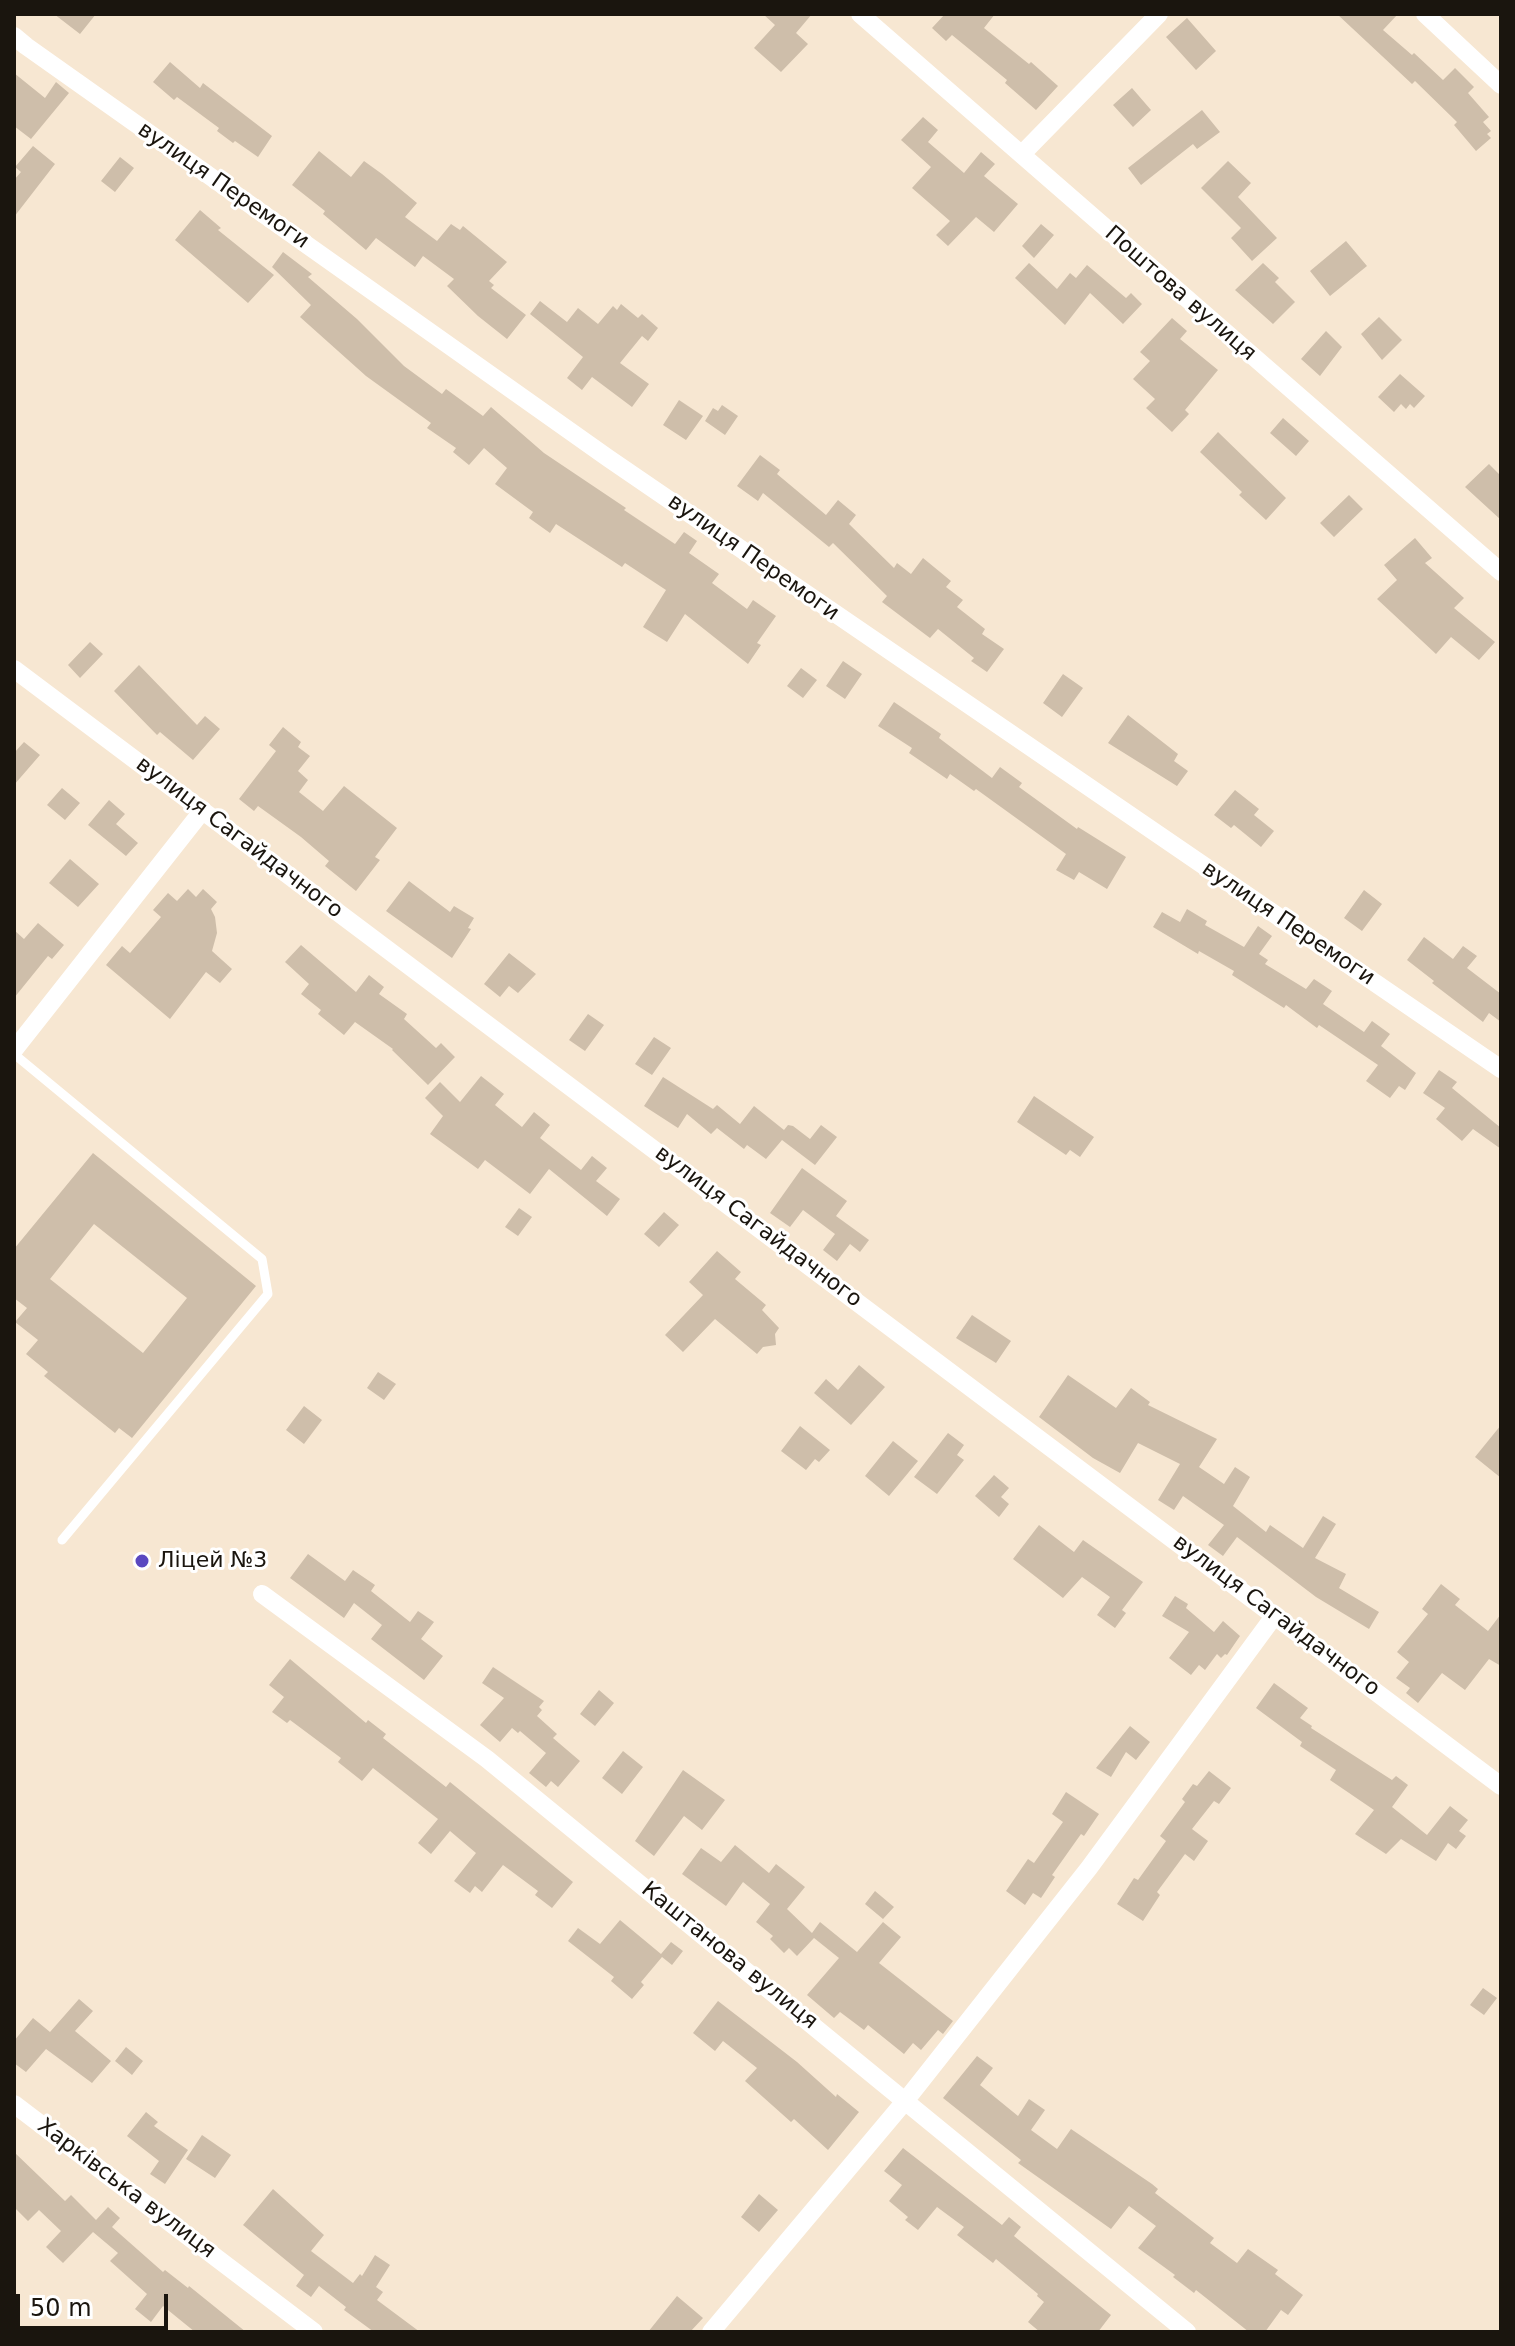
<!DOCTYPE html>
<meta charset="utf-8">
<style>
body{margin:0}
#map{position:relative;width:1515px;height:2346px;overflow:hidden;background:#f7e7d2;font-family:"DejaVu Sans",sans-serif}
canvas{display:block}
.frame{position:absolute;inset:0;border:16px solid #1a150e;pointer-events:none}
.scale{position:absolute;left:16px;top:2294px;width:152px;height:36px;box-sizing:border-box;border:4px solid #1a150e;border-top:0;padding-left:10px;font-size:24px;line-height:28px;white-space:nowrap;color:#1a150e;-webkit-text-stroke:6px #fff;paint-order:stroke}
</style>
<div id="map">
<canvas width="1515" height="2346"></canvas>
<div class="frame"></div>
<div class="scale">50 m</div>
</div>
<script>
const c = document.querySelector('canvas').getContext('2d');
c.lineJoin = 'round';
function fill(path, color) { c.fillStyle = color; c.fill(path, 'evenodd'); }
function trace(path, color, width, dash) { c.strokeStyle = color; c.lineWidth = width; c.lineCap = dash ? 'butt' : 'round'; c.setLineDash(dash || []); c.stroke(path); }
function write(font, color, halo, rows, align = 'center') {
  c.font = font + ' "DejaVu Sans",sans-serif'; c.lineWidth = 6; c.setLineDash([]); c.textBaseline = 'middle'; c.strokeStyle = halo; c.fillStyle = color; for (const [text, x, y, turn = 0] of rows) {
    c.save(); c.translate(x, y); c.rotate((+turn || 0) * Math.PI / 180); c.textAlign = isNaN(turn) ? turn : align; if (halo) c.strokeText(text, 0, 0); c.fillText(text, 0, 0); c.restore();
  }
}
const building = new Path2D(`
 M54 14H96L80 34Z
 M763 14H812L796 33 808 44 781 72 754 48 775 25Z
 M945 14H995L984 28 1029 64 1031 62 1058 86 1036 110 1005 83 1007 80 952 35 946 41 932 28Z
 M1337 14H1398L1383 30 1412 55 1414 53 1443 80 1455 68 1474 87 1468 93 1489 117 1483 122 1491 131 1487 134 1491 138 1476 151 1454 125 1457 122 1415 81 1412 84Z
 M1187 18 1216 51 1196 70 1166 37Z
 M170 62 200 88 203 83 272 136 258 157 235 141 233 143 217 131 219 128 177 97 174 100 153 82Z
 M14 73 45 98 56 82 69 93 31 139 14 126Z
 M1132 88 1151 110 1133 127 1113 105Z
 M1202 110 1220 132 1197 149 1193 144 1141 185 1128 168Z
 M923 117 938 130 928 142 964 173 981 152 995 164 984 176 1018 204 994 232 976 217 948 246 936 235 950 221 912 188 931 167 901 140Z
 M33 146 55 164 14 217V180L21 172 15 167Z
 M319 151 351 177 364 161 382 174 417 203 405 217 437 241 451 224 460 230 463 226 507 262 489 281 494 285 491 288 526 315 507 339 478 316 447 286 454 279 423 256 415 267 376 238 366 250 323 214 325 211 292 185Z
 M120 157 134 168 115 192 101 181Z
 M1228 161 1251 183 1238 197 1277 238 1252 261 1231 238 1241 228 1201 188Z
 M200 210 221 228 218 230 274 275 248 303 175 240Z
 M1041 224 1054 235 1034 258 1022 246Z
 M1346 241 1367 266 1330 296 1310 271Z
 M283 252 312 274 308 277 357 319 404 366 442 394 446 389 483 416 491 407 544 453 626 508 624 510 675 544 684 532 697 541 689 553 719 574 712 583 747 609 753 600 776 616 757 643 761 645 748 664 685 614 667 642 643 627 666 590 625 563 622 567 556 524 550 533 529 518 533 512 495 484 507 468 484 448 469 465 453 452 456 448 427 428 431 423 366 376 300 317 311 305 272 267Z
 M1029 263 1057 289 1070 273 1076 278 1087 265 1126 298 1131 293 1142 304 1123 324 1090 293 1065 325 1015 278Z
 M1263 263 1279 278 1275 282 1295 302 1273 324 1235 290Z
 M540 301 567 322 578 308 598 324 613 306 617 310 621 304 638 318 642 314 658 328 648 341 642 336 620 363 649 384 632 407 592 377 582 390 567 378 583 357 530 314Z
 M1379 317 1402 340 1382 360 1361 334Z
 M1172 318 1187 331 1180 339 1218 370 1185 410 1189 414 1172 432 1146 408 1155 399 1133 379 1150 361 1140 352Z
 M1326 331 1342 347 1320 376 1301 359Z
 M1400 374 1425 396 1414 408 1410 404 1406 409 1401 404 1394 412 1378 397Z
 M679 400 703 416 686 440 663 425Z
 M722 405 738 416 725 435 705 421 713 408 718 411Z
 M1283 418 1309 441 1296 456 1270 433Z
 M1218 432 1286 498 1266 520 1239 495 1242 492 1200 452Z
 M760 455 780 470 777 474 826 515 838 500 856 515 849 524 894 568 897 563 911 574 923 558 951 581 946 587 963 600 957 607 985 629 982 634 1004 649 987 672 971 661 974 658 938 629 930 638 882 602 887 596 833 543 829 547 763 493 758 501 737 486Z
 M1489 464 1501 476V520L1465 487Z
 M1349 495 1363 509 1334 537 1320 523Z
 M1415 538 1432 558 1425 563 1464 598 1454 608 1495 642 1479 660 1451 637 1436 654 1377 599 1397 580 1384 565Z
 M90 642 103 654 80 678 68 665Z
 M843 661 862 674 845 699 826 686Z
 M139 665 197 725 205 716 220 729 193 760 160 732 157 735 114 691Z
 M801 668 817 680 803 698 787 686Z
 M1063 674 1083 688 1062 717 1043 703Z
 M894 702 941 734 939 738 992 778 1000 767 1022 783 1019 787 1077 829 1078 827 1126 857 1107 889 1079 872 1074 880 1056 870 1066 854 976 789 974 791 950 774 947 779 909 753 912 748 878 726Z
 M1128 715 1178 754 1174 761 1188 771 1177 786 1108 743Z
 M283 727 301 742 298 747 310 756 298 771 308 780 299 792 323 811 344 786 397 828 375 857 380 860 356 891 325 866 329 861 301 837 258 806 254 811 239 799 276 751 269 745Z
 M24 742 40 755 14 785V753Z
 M62 788 80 803 65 820 47 805Z
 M1235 790 1259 809 1254 815 1274 831 1261 847 1234 825 1231 828 1214 815Z
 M109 800 125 814 116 824 138 843 126 856 88 825Z
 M70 859 99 884 78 907 49 883Z
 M409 881 450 912 454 906 474 918 468 928 471 929 452 958 386 911Z
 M188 889 196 897 203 889 217 902 211 909 215 917 217 933 212 951 232 969 220 983 206 972 170 1019 106 965 122 946 130 953 161 917 153 910 168 893 177 901Z
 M1364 890 1382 904 1362 931 1344 918Z
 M1187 909 1207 921 1205 925 1244 947 1258 926 1272 936 1259 954 1268 960 1265 964 1306 989 1314 979 1332 991 1323 1004 1364 1032 1372 1021 1390 1034 1381 1046 1416 1073 1405 1090 1399 1086 1390 1098 1366 1081 1378 1065 1319 1025 1317 1028 1286 1005 1284 1008 1232 975 1234 971 1199 951 1198 954 1153 927 1162 912 1180 922Z
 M38 923 64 945 52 959 48 956 14 998V930L24 939Z
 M1424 937 1453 959 1463 946 1477 956 1467 968 1501 994V1022L1489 1013 1483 1022 1432 983 1434 981 1407 960Z
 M301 945 356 992 369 975 384 987 379 994 407 1014 404 1019 436 1048 441 1043 455 1057 428 1085 392 1050 393 1049 355 1022 344 1035 318 1014 321 1010 301 994 309 984 285 962Z
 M509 953 536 974 518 993 509 986 500 997 484 984Z
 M588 1014 604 1025 585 1051 569 1040Z
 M654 1037 671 1048 652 1075 635 1064Z
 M1439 1070 1457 1082 1452 1088 1501 1128V1149L1473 1129 1462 1141 1436 1119 1445 1108 1423 1093Z
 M481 1076 504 1094 495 1105 522 1127 534 1112 550 1125 540 1138 581 1170 592 1156 607 1168 596 1181 620 1199 607 1216 549 1169 530 1194 485 1160 478 1169 430 1134 443 1116 425 1098 440 1082 460 1102Z
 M663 1077 713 1109 717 1105 740 1124 754 1106 784 1130 788 1125 793 1126 810 1139 821 1125 837 1137 815 1165 782 1140 766 1159 747 1145 744 1149 717 1128 711 1134 687 1114 678 1128 644 1106Z
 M1034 1096 1094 1137 1080 1157 1070 1150 1066 1155 1017 1122Z
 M93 1153 256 1286 132 1438 119 1428 115 1433 44 1376 48 1372 26 1354 38 1340 15 1322 27 1308 14 1298V1249ZM94 1224 187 1298 143 1353 50 1279Z
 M802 1168 847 1201 836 1216 869 1240 860 1252 850 1244 837 1261 823 1250 835 1234 803 1210 790 1227 770 1213Z
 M519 1208 532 1217 518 1236 505 1227Z
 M664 1212 679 1225 659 1247 644 1234Z
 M717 1251 741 1272 735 1279 766 1305 762 1310 779 1328 775 1334 776 1345 763 1347 757 1354 715 1319 683 1352 665 1335 703 1295 689 1282Z
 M972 1315 1011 1341 996 1363 956 1338Z
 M859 1365 885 1387 851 1425 814 1393 826 1379 838 1390Z
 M378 1372 396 1384 384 1400 367 1388Z
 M1068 1375 1116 1408 1131 1388 1150 1402 1148 1405 1217 1439 1199 1467 1224 1484 1235 1467 1250 1477 1233 1506 1266 1532 1270 1525 1303 1548 1323 1516 1336 1524 1315 1558 1346 1574 1339 1588 1379 1612 1369 1629 1316 1597 1237 1537 1223 1556 1208 1545 1224 1525 1183 1496 1174 1510 1158 1500 1180 1464 1138 1443 1120 1473 1093 1458 1039 1417Z
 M304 1406 322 1420 304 1444 286 1430Z
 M1501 1425V1478L1475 1457Z
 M800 1426 830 1450 819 1462 815 1459 806 1470 781 1451Z
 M948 1433 964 1445 957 1455 964 1460 937 1494 914 1477Z
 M893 1441 918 1461 889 1496 865 1476Z
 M994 1475 1009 1488 1001 1497 1009 1504 999 1517 975 1496Z
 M1039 1525 1074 1552 1083 1540 1143 1582 1122 1610 1126 1613 1115 1628 1097 1615 1110 1597 1082 1577 1063 1598 1013 1559Z
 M308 1554 345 1581 353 1570 375 1585 371 1591 410 1622 418 1611 434 1622 421 1639 443 1656 424 1680 371 1639 382 1625 354 1603 344 1618 290 1578Z
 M1441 1584 1460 1599 1455 1605 1488 1631 1501 1614V1666L1489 1659 1465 1690 1442 1673 1418 1703 1406 1693 1410 1688 1396 1678 1409 1662 1397 1652 1428 1614 1422 1609Z
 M1175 1596 1188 1604 1186 1608 1214 1632 1223 1621 1240 1636 1227 1655 1225 1654 1221 1658 1217 1654 1205 1670 1199 1665 1191 1675 1169 1658 1189 1632 1162 1616Z
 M290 1659 366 1723 368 1720 386 1734 383 1738 446 1787 450 1782 573 1882 552 1908 535 1895 538 1891 503 1865 482 1892 475 1886 470 1893 454 1881 476 1853 450 1831 431 1854 418 1843 438 1819 373 1768 362 1781 338 1762 341 1758 290 1720 287 1723 272 1712 284 1697 269 1685Z
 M493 1667 544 1701 539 1707 542 1710 537 1716 557 1734 553 1738 580 1761 558 1787 551 1781 546 1787 529 1773 546 1753 520 1731 518 1733 512 1728 500 1742 480 1725 504 1698 482 1683Z
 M1274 1683 1308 1708 1300 1718 1312 1726 1311 1728 1392 1780 1396 1776 1408 1785 1392 1807 1427 1835 1450 1806 1468 1820 1459 1831 1466 1836 1456 1849 1448 1843 1436 1861 1401 1839 1386 1854 1355 1834 1374 1810 1330 1780 1336 1770 1300 1746 1302 1742 1256 1708Z
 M599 1690 614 1703 595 1726 580 1714Z
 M1130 1726 1150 1742 1136 1760 1126 1752 1111 1777 1096 1768Z
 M623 1751 643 1767 622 1794 602 1778Z
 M683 1770 725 1800 702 1830 684 1816 654 1856 635 1841Z
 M1209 1771 1231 1788 1219 1804 1214 1801 1192 1829 1208 1841 1194 1861 1185 1854 1157 1892 1160 1895 1143 1921 1117 1904 1134 1878 1138 1880 1166 1841 1160 1836 1185 1802 1182 1799 1193 1784 1197 1786Z
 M1066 1792 1099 1814 1084 1836 1081 1834 1052 1875 1055 1877 1041 1898 1033 1893 1025 1905 1006 1891 1028 1859 1034 1863 1063 1822 1052 1814Z
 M735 1845 769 1873 776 1864 805 1887 787 1909 812 1933 820 1922 857 1952 883 1922 901 1937 879 1963 953 2021 943 2034 938 2030 921 2050 913 2043 904 2054 868 2025 864 2030 840 2012 834 2018 807 1995 839 1958 814 1938 797 1956 789 1948 784 1953 770 1939 773 1936 756 1922 770 1904 743 1882 726 1906 682 1874 701 1848 721 1862Z
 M875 1891 894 1907 883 1919 865 1904Z
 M620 1920 661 1954 671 1942 683 1951 672 1965 662 1957 641 1982 644 1985 632 1999 611 1981 614 1977 568 1941 578 1928 600 1944Z
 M1483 1988 1497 1998 1484 2015 1470 2005Z
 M79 1999 93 2011 75 2031 111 2061 92 2083 46 2049 26 2072 14 2063V2041L33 2018 50 2032Z
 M718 2001 797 2062 836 2097 837 2094 859 2112 828 2150 794 2119 791 2122 745 2081 757 2068 723 2041 715 2051 693 2033Z
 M126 2047 143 2061 132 2075 115 2061Z
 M977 2056 993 2068 980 2085 1018 2116 1029 2099 1045 2110 1031 2130 1057 2149 1071 2129 1152 2184 1158 2189 1155 2193 1214 2238 1210 2243 1237 2263 1248 2249 1278 2270 1275 2274 1303 2295 1288 2315 1281 2310 1265 2332H1249L1196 2290 1194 2293 1173 2277 1175 2275 1138 2248 1156 2226 1129 2206 1111 2229 1018 2163 1021 2160 943 2098Z
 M146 2112 158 2122 154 2126 188 2150 165 2184 150 2174 159 2161 127 2136Z
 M202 2135 231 2155 215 2178 186 2159Z
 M903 2148 1002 2225 1009 2217 1021 2227 1014 2236 1111 2315 1098 2332H1040L1028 2322 1044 2302 1037 2296 1038 2294 996 2259 993 2263 957 2235 964 2227 937 2207 918 2230 905 2220 908 2217 889 2201 902 2185 884 2171Z
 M14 2152 65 2201 71 2195 96 2220 108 2207 120 2218 112 2227 163 2272 165 2270 188 2288 189 2286 246 2332H195L163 2306 151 2322 135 2309 147 2294 110 2261 118 2253 93 2232 63 2263 46 2247 61 2231 39 2210 28 2221 14 2207Z
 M273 2189 324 2235 311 2251 353 2283 360 2274 362 2276 375 2255 390 2265 376 2287 383 2292 377 2300 420 2332H374L344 2310 346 2307 319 2286 311 2297 296 2286 304 2275 243 2225Z
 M759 2194 778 2210 759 2232 741 2217Z
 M677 2296 703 2318 690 2332H648Z`);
const lane = new Path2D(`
 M14 1054 262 1259 268 1294 62 1540`);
const street = new Path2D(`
 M860 14 1501 572
 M1425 14 1501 85
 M14 36 26 46 608 458 1501 1069
 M1022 154 1159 14
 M14 669 1501 1786
 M14 1050 203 810
 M262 1594 487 1759 1187 2332
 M14 2104 314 2332
 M711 2332 906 2100 1089 1868 1275 1615`);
const markers = [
 [142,1561,8,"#5a48c0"]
];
const streetNames = [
 ["вулиця Перемоги",223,186,35],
 ["Поштова вулиця",1180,294,41],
 ["вулиця Перемоги",753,558,35],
 ["вулиця Сагайдачного",239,838,37],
 ["вулиця Перемоги",1288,924,34],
 ["вулиця Сагайдачного",758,1227,37],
 ["вулиця Сагайдачного",1276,1616,37],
 ["Каштанова вулиця",729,1956,39],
 ["Харківська вулиця",126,2189,37]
];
const poiNames = [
 ["Ліцей №3",158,1561]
];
fill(building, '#cebeaa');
trace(lane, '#fff', 9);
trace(street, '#fff', 18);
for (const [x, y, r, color] of markers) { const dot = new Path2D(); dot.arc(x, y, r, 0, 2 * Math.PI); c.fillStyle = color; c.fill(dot); trace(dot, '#fff', 3); }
write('22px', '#1a150e', '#fff', streetNames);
write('22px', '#1a150e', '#fff', poiNames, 'left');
</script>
